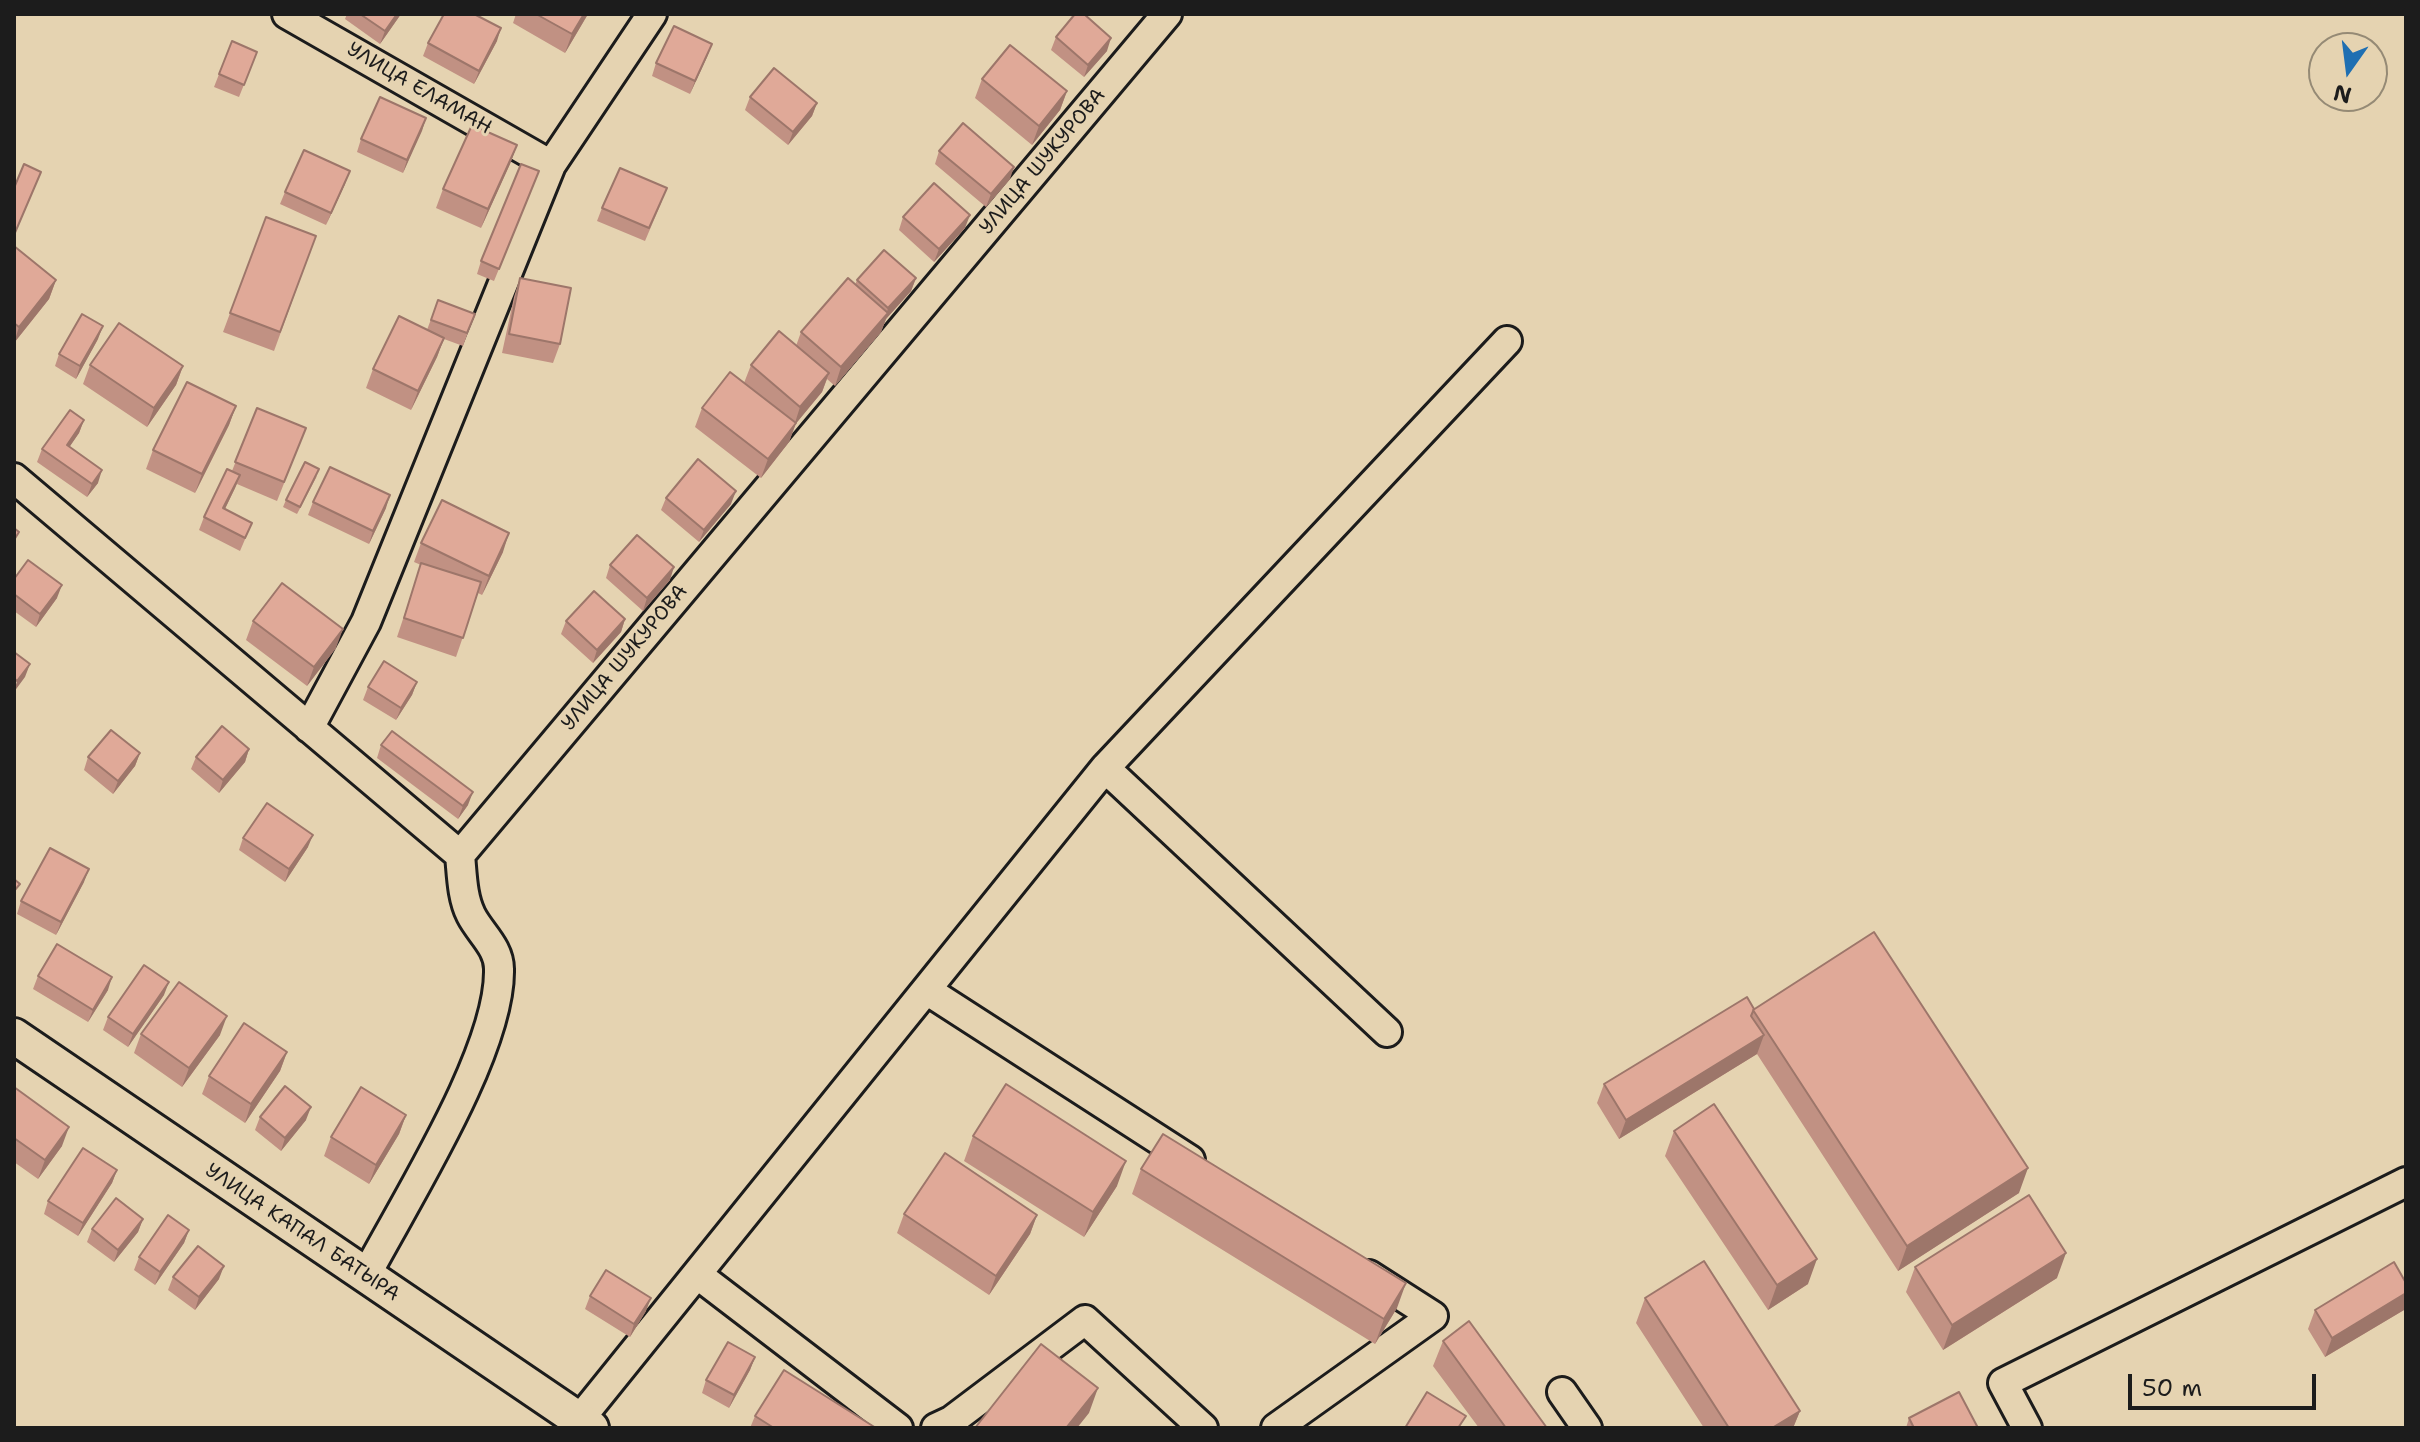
<!DOCTYPE html>
<meta charset="utf-8">
<style>
body{margin:0}
#map{position:relative;width:2420px;height:1442px;overflow:hidden;background:#e5d3b1;font-family:"Shantell Sans",sans-serif}
canvas{display:block}
.frame{position:absolute;inset:0;border:16px solid #1c1c1c;pointer-events:none}
.north{position:absolute;left:2308px;top:32px;width:80px;height:80px;box-sizing:border-box;background:#e5d3b1;border:2px solid #958a75;border-radius:50%;rotate:194deg;font-size:22px;font-weight:700;line-height:32px;text-align:center;color:#1c1c1c}
.north::after{content:'';display:block;margin:auto;width:28px;height:36px;background:#1f6fb2;clip-path:polygon(50% 0,100% 100%,50% 72%,0 100%)}
.scale{position:absolute;left:2128px;top:1374px;width:188px;height:36px;box-sizing:border-box;border:4px solid #1c1c1c;border-top:0;padding-left:10px;font-size:24px;line-height:28px;white-space:nowrap;color:#1c1c1c;-webkit-text-stroke:6px #e5d3b1;paint-order:stroke}
</style>
<div id="map">
<canvas width="2420" height="1442"></canvas>
<div class="frame"></div>
<div class="north">N</div>
<div class="scale">50 m</div>
</div>
<script>
const c = document.querySelector('canvas').getContext('2d');
c.lineJoin = 'round';
function trace(path, color, width, dash) { c.strokeStyle = color; c.lineWidth = width; c.lineCap = dash ? 'butt' : 'round'; c.setLineDash(dash || []); c.stroke(path); }
function fill(path, color) { c.fillStyle = color; c.fill(path, 'evenodd'); }
function write(font, color, halo, rows, align = 'center') {
  c.font = font + ' "Shantell Sans",sans-serif'; c.lineWidth = 6; c.setLineDash([]); c.textBaseline = 'middle'; c.strokeStyle = halo; c.fillStyle = color; for (const [text, x, y, turn = 0] of rows) {
    c.save(); c.translate(x, y); c.rotate((+turn || 0) * Math.PI / 180); c.textAlign = isNaN(turn) ? turn : align; if (halo) c.strokeText(text, 0, 0); c.fillText(text, 0, 0); c.restore();
  }
}
const minor = new Path2D(`
 M287 14 551 165
 M14 478 460 855
 M309 728 366 622 551 165 652 14
 M1105 768 1507 341
 M460 855 1167 14
 M928 991 1190 1160
 M698 1275 898 1428
 M365 1277C405 1201 501 1051 499 969 499 947 480 933 471 915 462 897 462 875 460 855
 M1562 1392 1587 1428
 M579 1420 1105 768 1387 1032
 M936 1428 951 1421 1085 1320 1203 1428
 M1276 1428 1433 1316 1369 1275
 M2027 1428 2003 1383 2406 1182`);
const major = new Path2D(`
 M14 1036 591 1428`);
const wall = new Path2D(`
 M347 14H401L380 44 345 19Z
 M516 14H588L565 53 513 23Z
 M1056 37 1107 51 1084 77 1051 50Z
 M232 41 257 52 239 97 214 87Z
 M497 41 474 84 423 56 428 43Z
 M712 44 690 94 652 76 656 63Z
 M982 79 1067 91 1060 110 1032 145 975 98Z
 M750 97 817 103 812 116 788 145 745 110Z
 M426 118 403 173 357 152 361 139Z
 M517 145 510 164 481 228 436 208 443 189Z
 M939 151 1010 179 986 207 935 164Z
 M539 171 494 281 477 274 481 261Z
 M345 184 326 225 280 204 285 192Z
 M662 201 645 241 597 221 602 208Z
 M266 217 316 236 274 351 223 332Z
 M903 217 965 228 934 262 899 230Z
 M14 246 56 280 49 299 14 343Z
 M520 278 560 344 553 363 502 353 514 297Z
 M916 278 911 291 886 319 881 332 835 386 827 379 822 392 796 423 789 442 761 478 695 427 702 408 744 383 751 365 796 346 801 332 855 285 857 280Z
 M438 300 475 314 463 346 444 339 437 357 411 410 366 388 373 369 427 330Z
 M98 339 76 379 55 366 59 354Z
 M90 365 183 366 176 385 147 427 83 384Z
 M236 406 229 425 195 493 146 469 153 450Z
 M257 408 306 428 277 501 237 484 225 509 252 523 240 551 199 530 204 517 232 471Z
 M84 420 79 433 69 447 98 483 87 497 37 462 42 449Z
 M317 476 297 514 283 507 286 500Z
 M666 498 731 504 699 542 661 510Z
 M313 502 386 508 369 544 308 515Z
 M421 543 503 552 482 595 478 593 456 657 397 637 421 565 414 562Z
 M610 565 670 580 643 611 606 578Z
 M14 579 57 598 36 627 14 611Z
 M625 619 621 632 593 663 561 634 566 621Z
 M253 621 336 648 307 686 246 640Z
 M417 682 412 695 396 720 363 700 368 687Z
 M381 745 468 805 458 819 377 758Z
 M249 749 245 762 219 793 191 769 196 757Z
 M140 753 135 766 113 794 84 770 88 757Z
 M243 838 308 847 285 882 239 850Z
 M84 882 56 935 17 914 21 901Z
 M38 976 108 990 88 1022 33 989Z
 M164 995 128 1047 103 1030 108 1017Z
 M1754 1009 2019 1193 1898 1271 1757 1054 1619 1139 1597 1103 1604 1084Z
 M141 1034 220 1035 182 1087 134 1053Z
 M287 1052 280 1071 245 1123 202 1094 209 1076Z
 M14 1087 62 1146 38 1179 14 1162Z
 M406 1115 399 1134 369 1184 324 1156 331 1137Z
 M260 1117 306 1120 281 1151 255 1130Z
 M1674 1131 1808 1284 1768 1310 1665 1156Z
 M973 1136 1117 1186 1084 1237 964 1161Z
 M1141 1169 1397 1308 1375 1344 1132 1194Z
 M117 1170 112 1183 78 1236 44 1214 48 1201Z
 M904 1214 1037 1215 1030 1234 989 1295 897 1233Z
 M143 1219 138 1232 114 1262 87 1242 92 1229Z
 M189 1230 184 1243 155 1285 134 1270 139 1257Z
 M1915 1267 2057 1278 1943 1350 1906 1292Z
 M173 1277 219 1279 195 1310 168 1290Z
 M2406 1283V1304L2404 1310 2325 1357 2308 1329 2315 1310Z
 M590 1296 646 1311 630 1337 585 1309Z
 M1645 1298 1800 1411 1793 1428H1704L1636 1323Z
 M1443 1341 1547 1428H1479L1433 1366Z
 M755 1357 750 1370 729 1408 702 1393 706 1380Z
 M755 1416 876 1428H750Z
 M1909 1418 1978 1428H1906Z`);
const shadedWall = new Path2D(`
 M397 14H401L380 44 385 31Z
 M584 14H588L565 53 572 34Z
 M501 28 497 41 474 84 479 71Z
 M1111 38 1107 51 1084 77 1088 65Z
 M712 44 707 57 690 94 695 81Z
 M1067 91 1060 110 1032 145 1039 126Z
 M817 103 812 116 788 145 793 132Z
 M426 118 422 131 403 173 407 160Z
 M517 145 510 164 481 228 488 209Z
 M1014 167 1010 179 986 207 991 194Z
 M350 171 345 184 326 225 331 213Z
 M970 215 965 228 934 262 939 249Z
 M916 278 911 291 886 319 881 332 835 386 841 367 886 316 888 308Z
 M56 280 49 299 14 343 19 327Z
 M103 326 98 339 76 379 80 366Z
 M444 338 437 357 411 410 418 391Z
 M183 366 176 385 147 427 154 408Z
 M829 373 822 392 794 426 800 407Z
 M236 406 229 425 195 493 202 474Z
 M84 420 79 433 62 458 67 445Z
 M796 423 789 442 761 478 768 459Z
 M102 470 98 483 87 497 92 484Z
 M240 475 235 488 219 521 223 508Z
 M736 491 731 504 699 542 704 530Z
 M390 495 386 508 369 544 373 531Z
 M509 533 503 552 482 595 489 576Z
 M674 567 670 580 643 611 647 598Z
 M62 585 57 598 36 627 40 614Z
 M625 619 621 632 593 663 597 650Z
 M343 629 336 648 307 686 314 667Z
 M30 664 25 677 14 692 17 681Z
 M417 682 412 695 396 720 401 708Z
 M249 749 245 762 219 793 223 780Z
 M140 753 135 766 113 794 118 781Z
 M473 792 468 805 458 819 463 806Z
 M313 835 308 847 285 882 289 869Z
 M89 869 84 882 56 935 61 922Z
 M112 977 108 990 88 1022 93 1010Z
 M169 982 164 995 128 1047 133 1034Z
 M227 1016 220 1035 182 1087 189 1068Z
 M1764 1035 1757 1054 1619 1139 1626 1120Z
 M287 1052 280 1071 245 1123 251 1104Z
 M311 1107 306 1120 281 1151 285 1138Z
 M406 1115 399 1134 369 1184 376 1165Z
 M69 1127 62 1146 38 1179 45 1160Z
 M1126 1161 1117 1186 1084 1237 1093 1212Z
 M2028 1168 2019 1193 1898 1271 1907 1246Z
 M117 1170 112 1183 78 1236 83 1223Z
 M1037 1215 1030 1234 989 1295 996 1276Z
 M143 1219 138 1232 114 1262 118 1250Z
 M189 1230 184 1243 155 1285 160 1272Z
 M2066 1253 2057 1278 1943 1350 1952 1325Z
 M1817 1259 1808 1284 1768 1310 1777 1285Z
 M224 1266 219 1279 195 1310 199 1297Z
 M1406 1283 1397 1308 1375 1344 1384 1319Z
 M2406 1293V1304L2404 1310 2325 1357 2332 1338Z
 M651 1298 646 1311 630 1337 634 1324Z
 M755 1357 750 1370 729 1408 734 1395Z
 M1098 1388 1089 1413 1077 1428H1066Z
 M1800 1411 1793 1428H1772Z`);
const building = new Path2D(`
 M360 14H397L385 31Z
 M444 14H474L501 28 479 71 428 43Z
 M536 14H584L572 34Z
 M1075 14H1084L1111 38 1088 65 1056 37Z
 M674 26 712 44 695 81 656 63Z
 M232 41 257 52 244 85 219 74Z
 M1010 45 1067 91 1039 126 982 79Z
 M774 68 817 103 793 132 750 97Z
 M380 97 426 118 407 160 361 139Z
 M963 123 1014 167 991 194 939 151Z
 M472 125 517 145 488 209 443 189Z
 M304 150 350 171 331 213 285 192Z
 M24 164 41 172 14 235V188Z
 M521 164 539 171 499 269 481 261Z
 M620 168 667 188 649 228 602 208Z
 M934 183 970 215 939 249 903 217Z
 M266 217 316 236 280 332 230 313Z
 M14 246 56 280 19 327 14 323Z
 M884 250 916 278 888 308 857 280Z
 M520 278 571 288 560 344 509 334Z
 M848 278 888 313 841 367 801 332Z
 M438 300 475 314 467 333 431 320Z
 M82 314 103 326 80 366 59 354Z
 M399 316 444 338 418 391 373 369Z
 M119 323 183 366 154 408 90 365Z
 M779 331 829 373 800 407 751 365Z
 M730 372 796 423 768 459 702 408Z
 M187 382 236 406 202 474 153 450Z
 M257 408 306 428 284 482 235 462Z
 M70 410 84 420 67 445 102 470 92 484 42 449Z
 M698 459 736 491 704 530 666 498Z
 M305 462 319 469 300 507 286 500Z
 M330 467 390 495 373 531 313 502Z
 M227 469 240 475 223 508 252 523 245 538 204 517Z
 M442 500 509 533 489 576 421 543Z
 M14 528 19 532 14 540Z
 M637 535 674 567 647 598 610 565Z
 M28 560 62 585 40 614 14 594V579Z
 M421 563 481 582 463 638 404 618Z
 M282 583 343 629 314 667 253 621Z
 M594 591 625 619 597 650 566 621Z
 M14 652 30 664 17 681 14 678Z
 M384 661 417 682 401 708 368 687Z
 M222 726 249 749 223 780 196 757Z
 M111 730 140 753 118 781 88 757Z
 M392 731 473 792 463 806 381 745Z
 M267 803 313 835 289 869 243 838Z
 M50 848 89 869 61 922 21 901Z
 M14 879 20 884 14 891Z
 M1874 932 2028 1168 1907 1246 1753 1010Z
 M57 944 112 977 93 1010 38 976Z
 M144 965 169 982 133 1034 108 1017Z
 M179 982 227 1016 189 1068 141 1034Z
 M1747 997 1754 1009 1751 1016 1764 1035 1626 1120 1604 1084Z
 M244 1023 287 1052 251 1104 209 1076Z
 M1006 1084 1126 1161 1093 1212 973 1136Z
 M285 1086 311 1107 285 1138 260 1117Z
 M14 1087 69 1127 45 1160 14 1138Z
 M361 1087 406 1115 376 1165 331 1137Z
 M1714 1104 1817 1259 1777 1285 1674 1131Z
 M1163 1134 1406 1283 1384 1319 1141 1169Z
 M83 1148 117 1170 83 1223 48 1201Z
 M945 1153 1037 1215 996 1276 904 1214Z
 M2029 1195 2066 1253 1952 1325 1915 1267Z
 M116 1198 143 1219 118 1250 92 1229Z
 M168 1215 189 1230 160 1272 139 1257Z
 M198 1246 224 1266 199 1297 173 1277Z
 M1704 1261 1800 1411 1772 1428H1729L1645 1298Z
 M2394 1262 2406 1283V1293L2332 1338 2315 1310Z
 M606 1270 651 1298 634 1324 590 1296Z
 M1469 1321 1547 1428H1506L1443 1341Z
 M728 1342 755 1357 734 1395 706 1380Z
 M1041 1344 1098 1388 1066 1428H975Z
 M784 1370 876 1428H774L755 1416Z
 M1427 1392 1466 1416 1458 1428H1405Z
 M1959 1392 1978 1428H1914L1909 1418Z`);
const streetNames = [
 ["УЛИЦА ЕЛАМАН",419,89,30],
 ["УЛИЦА ШУКУРОВА",1043,162,-50],
 ["УЛИЦА ШУКУРОВА",625,658,-50],
 ["УЛИЦА КАПАЛ БАТЫРА",302,1233,34]
];
trace(minor, '#1c1c1c', 34);
trace(major, '#1c1c1c', 40);
trace(minor, '#e5d3b1', 28);
trace(major, '#e5d3b1', 34);
fill(wall, '#c19183');
fill(shadedWall, '#9d766a');
fill(building, '#e0a998');
trace(building, '#9d766a', 2);
write('20px', '#1c1c1c', '#e5d3b1', streetNames);
</script>
